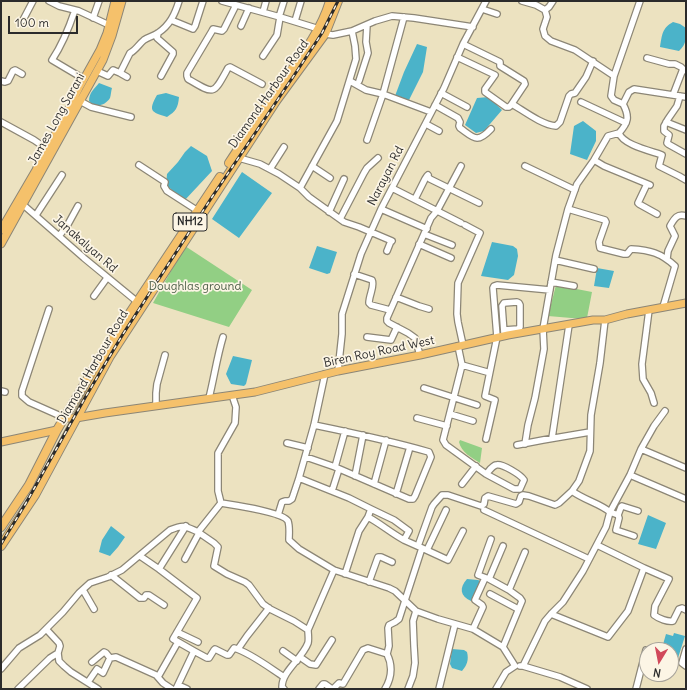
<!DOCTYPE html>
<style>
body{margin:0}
#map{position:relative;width:687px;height:690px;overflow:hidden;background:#ece2c0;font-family:Delius,sans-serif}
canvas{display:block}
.frame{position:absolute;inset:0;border:2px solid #2b2b2b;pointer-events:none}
.north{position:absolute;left:639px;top:642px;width:40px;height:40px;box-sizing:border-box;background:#fcf5e5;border:1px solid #a8a49b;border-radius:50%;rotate:190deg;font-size:11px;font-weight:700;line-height:16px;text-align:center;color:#2b2b2b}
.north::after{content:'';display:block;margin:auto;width:14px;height:18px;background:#d1495b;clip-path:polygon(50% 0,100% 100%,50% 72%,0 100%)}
.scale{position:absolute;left:8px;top:16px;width:70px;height:18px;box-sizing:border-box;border:2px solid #2b2b2b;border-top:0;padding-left:5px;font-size:12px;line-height:14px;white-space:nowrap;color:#2b2b2b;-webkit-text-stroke:3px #fcf5e5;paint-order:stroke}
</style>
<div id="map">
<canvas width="687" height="690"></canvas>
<div class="frame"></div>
<div class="north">N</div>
<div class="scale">100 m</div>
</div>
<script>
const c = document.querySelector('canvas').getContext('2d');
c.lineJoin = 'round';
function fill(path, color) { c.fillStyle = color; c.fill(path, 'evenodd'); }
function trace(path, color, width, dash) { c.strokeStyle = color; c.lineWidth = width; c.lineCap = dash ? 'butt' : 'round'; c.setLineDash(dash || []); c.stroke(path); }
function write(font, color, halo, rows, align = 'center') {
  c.font = font + ' Delius,sans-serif'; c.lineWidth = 3.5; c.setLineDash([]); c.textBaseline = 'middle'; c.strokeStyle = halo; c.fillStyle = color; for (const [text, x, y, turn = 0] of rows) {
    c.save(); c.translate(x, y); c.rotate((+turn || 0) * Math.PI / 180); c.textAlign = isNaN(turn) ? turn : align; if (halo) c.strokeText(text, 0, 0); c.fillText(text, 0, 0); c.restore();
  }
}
const green = new Path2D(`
 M185 246 252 290 229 327 153 303Z
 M556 285 592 292 587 318 583 319 548 316Z
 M460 440 482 448 480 463C472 458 461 452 459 442Z`);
const water = new Path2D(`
 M673 22 680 24 686 28C686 37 687 44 679 51L660 47C662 35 662 28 673 22Z
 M417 44 427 47 423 72 409 100 395 96 404 72Z
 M99 83 112 88C111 91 111 95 110 98 105 106 95 108 89 101 89 93 94 89 99 83Z
 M166 93 179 97C178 108 176 111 167 117 151 112 148 111 157 95Z
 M489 97 502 110 484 131 476 133 465 125 477 98Z
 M583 121 596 131V141L587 160 570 154 574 126Z
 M191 146 207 156 212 171 184 201C177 196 173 190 166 185L167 174 178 162 185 152Z
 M242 172 272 193 239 238 212 219Z
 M492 242 513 246 517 249 518 256 514 275 508 280 481 276Z
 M317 246 337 252 330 273 327 274 309 268Z
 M597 268 614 271 609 288 594 286Z
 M233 356 252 360 246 384 244 386 231 384 226 374Z
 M648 515 666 523 656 549 638 544Z
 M111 526 125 537 118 547 110 556 99 552 102 540Z
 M467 579 478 580 482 582 471 601C460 596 459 588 467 579Z
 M674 633 685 636 678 658 671 656V650L662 648 666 634 673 636Z
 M452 649 464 650 467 652C469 660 467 665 462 671L452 668 450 664Z`);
const minor = new Path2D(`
 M49 1 59 6 79 11 109 25
 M222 1 280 17 319 29 325 34 333 35 352 31 355 46 356 59 337 121 300 188
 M522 1 536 5 545 10 547 17 543 29 545 36 551 41 575 50 614 76 611 96 614 100 623 104
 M236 5 224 29 222 31 213 29 212 31 187 73V76L188 79C215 95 213 95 228 68L230 67 262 84
 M482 9 497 14
 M75 10C69 28 62 45 52 60L84 79
 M545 10 549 7 553 1
 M263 12 266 1
 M279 17 284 1
 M93 18 99 1
 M23 20 33 1
 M171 20 193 29 195 26 203 1
 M295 21 301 1
 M241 26 249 8
 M352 31 375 21 392 16 414 18 473 27
 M158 33 157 38 173 52V54L161 76
 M263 56 277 35 280 17
 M457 57 495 75 485 89V92L506 107H509L511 105 525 84 524 81 500 66V62L463 44
 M647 58 669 64H675L681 67 683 69
 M97 71 108 76 113 70 120 73 130 53C136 50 138 45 144 40 148 37 154 36 158 33 170 25 175 14 179 1
 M120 73 127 77
 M614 76 640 1
 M1 81 5 82 8 81 13 71 15 70 22 74
 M350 81 366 90 383 94 431 112
 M359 81 368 53 366 42 367 25
 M441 93 467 107
 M673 95 683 69 686 71
 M680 96 677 106 668 119 664 126V131L669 135 667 143 668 144 686 154
 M686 97 634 89 629 92 623 104C630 117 628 123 619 133 623 145 651 151 662 155L659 166 679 176 686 180
 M80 101 91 107 131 117
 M581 102 626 123
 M512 104C524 111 542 125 556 126L560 122 569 96 571 94 575 93 586 77 593 61
 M435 105 458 118 460 122 459 126 460 128C474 138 477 144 491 129
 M1 122 34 140 50 151
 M666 122 686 130
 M426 124 439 131
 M367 140 383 94 404 17
 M239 158 260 164 279 174 300 188 309 197 344 222 359 227 392 241
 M594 160 604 166 650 185
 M139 165 165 182 164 186 167 191 198 211
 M312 166 330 178
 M525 166 575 190
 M270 169 284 147
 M428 175 427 176 430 179 479 203
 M647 184 638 203 639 204 657 214
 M392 188 461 223
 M415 199 425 179 427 176
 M20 202 84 258 140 304
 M381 209 427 229
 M568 209 605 220 606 222 599 242 600 248 624 254H627L631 249C650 250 661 253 675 266L663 307
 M329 212 344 179
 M36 215 62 175
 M340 219 364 173 367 168 378 158
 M424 234 452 245
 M59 236 67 226 78 206
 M419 244 451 258
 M387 251 391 241
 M667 259 668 251 675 236 670 226C674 219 677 213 686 216
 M555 260 594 269
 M354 274 372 280C375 286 369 295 369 303L371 305 390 310
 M551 282 574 286
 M94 296 107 278
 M396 297 419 306 429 309
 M49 309 22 391V396L29 402 65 418
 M649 310 642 364 643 379 651 393 654 403
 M504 330 518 329 520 327V305L519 303 517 302 504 303 502 306 504 333V336
 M367 337 391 340 397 327
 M463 345 458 322 457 314 458 283 480 233 465 225
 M458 346 462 365 443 440 446 445 486 474 514 489H520L524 480C521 475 502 463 496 465 492 466 489 471 486 474
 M420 355 415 338 408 333 389 323 387 321V318L431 218 437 211 461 166
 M462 365 487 372
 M338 371 342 334V314L361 254 381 209 444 88 463 44 486 1
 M325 374 314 425 299 478 349 498 371 509 394 520 409 531 404 540 422 548 399 619 395 622 389 625 388 628 389 646 387 654
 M424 388 477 405
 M1 391 5 392
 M209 398C214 378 217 357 223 337
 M156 406V393L157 384 165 355
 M450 414 473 421
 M417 418 447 426
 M314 425C353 433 391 441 429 452L431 457 415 496 413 499H409L335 467 345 431
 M552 438 569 325
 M486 439 495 400 485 396 497 337 493 288 494 286 497 285 550 290
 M287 443 308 448
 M525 444 528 425 535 398 544 349 543 329 556 255 568 209 577 184 594 160 608 136 619 133
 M517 445 543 440 590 432
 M641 449 654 426 665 411
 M306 457 335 467
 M630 475 686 499
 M355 476 363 435
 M374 484 386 440
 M462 484 476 466
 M332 491 339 469
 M396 494 410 447
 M221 503C233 505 283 512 288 521 290 527 289 534 289 540L299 549 334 570 389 588 395 591 416 611 438 619 473 629 503 647 515 666 506 672 496 689
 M221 503 218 491V453L235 423 236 407 232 395
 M484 510 589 559
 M638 511 622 506 621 507 618 515 610 512 630 475 641 449 686 468
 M278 515 282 502 285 501H289L292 499 299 478
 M618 515 619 518 616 530 634 536
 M368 517C381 524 391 533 404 540
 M198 532 214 543 218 547 214 566 227 574 245 582 249 585 263 604 270 609 294 621 308 630C308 634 309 639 308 643 302 659 282 671 282 687L284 689
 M491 539 478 575 489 579 509 590 525 552
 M597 545 644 568
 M418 546 432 507 434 504 442 495H448L481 506 484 504 485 498 488 496 516 504 519 502 521 496 523 495 529 496 555 505 559 503 572 491
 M422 548 448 560 463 531
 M427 550 446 510
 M140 556 159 569
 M185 559 199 533
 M345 574 359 531 368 517 371 509
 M111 575 140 598H144L146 595H149L164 605
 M489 579 503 546
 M369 582 378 557H381L392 562
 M83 590 94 609
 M490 594 518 609
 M551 614 608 637 628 611 644 568 669 579 668 581 655 606 654 615C659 619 668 622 673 621L679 609 682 608 686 610
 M46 629 59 643 60 646 58 653 59 661 64 666 71 672 98 689
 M473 629 483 607 482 605 475 600 485 578
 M308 630 334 570
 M177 632 198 642
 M503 647 522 601 520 598 509 590
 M238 649 247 636 269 608
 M686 649 682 663 686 666
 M194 651 207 658H209L214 650 215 649 227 655H229L234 648C249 652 270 668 284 677
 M283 651 297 661
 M300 657 310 664 316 665 332 640
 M92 662 104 652 106 653 110 658
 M520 666H523L560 677 587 689
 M523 666 545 621 551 614 563 602 583 571 606 527 610 512C599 503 584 500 572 491L579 481 590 451 591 415 600 363 605 320
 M1 669 19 648 40 635 63 612 79 593 90 583 108 577 122 570 170 530C184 524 185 526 198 532L221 503
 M158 677 178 642
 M88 682 97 669 103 673 110 658 116 657 156 675 163 683 172 689
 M178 685 187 689
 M18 689 50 658 58 653
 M176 689 194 651 173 639 197 598 159 569 186 526
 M319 689 323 684H325L332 689
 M333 689 339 683 343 684 363 650 368 648 387 654C393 666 392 677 385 689
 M408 689 413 676 415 663 414 646 413 621 416 611
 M439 689 455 624
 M636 689 646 650`);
const major = new Path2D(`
 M1 230 36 170 43 155 60 126 80 86 100 50 107 33 115 1
 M1 244 103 60 112 36 122 1
 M65 418H76L105 413 255 392 338 371 420 355 508 335 593 320H605L627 314 686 303
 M1 442 57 430`);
const highway = new Path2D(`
 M229 163C245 139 259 116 275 93 295 64 320 35 330 1
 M1 527 29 485 57 430 100 358 220 177
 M1 546 35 495 110 356 276 101 325 34 338 1`);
const rail = new Path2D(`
 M1 544 26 503 86 396 123 334 212 197 297 71 322 33 338 1`);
const shields = [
 [190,222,34]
];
const shieldNames = [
 ["NH12",190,222]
];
const streetNames = [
 ["Diamond Harbour Road",269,94,-55],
 ["James Long Sarani",57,119,-61],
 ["Narayan Rd",386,176,-63],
 ["Janakalyan Rd",85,244,41],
 ["Biren Roy Road West",379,352,-12],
 ["Diamond Harbour Road",93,367,-60]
];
const parkNames = [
 ["Doughlas ground",195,287]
];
fill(green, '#92cf84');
fill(water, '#4bb3c9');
trace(minor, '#8c8676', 8);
trace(major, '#8c8676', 9);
trace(highway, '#8c8676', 10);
trace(minor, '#fff', 5.5);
trace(major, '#f5c16b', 7);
trace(highway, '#f5c16b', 8);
trace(rail, '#2b2b2b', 3);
trace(rail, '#fcf5e5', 1.5, [4.5]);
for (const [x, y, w] of shields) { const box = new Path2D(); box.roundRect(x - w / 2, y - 9, w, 18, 3); c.fillStyle = '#fcf5e5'; c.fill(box); trace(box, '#2b2b2b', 1); }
write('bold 11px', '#2b2b2b', null, shieldNames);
write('12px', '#2b2b2b', '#fcf5e5', streetNames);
write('12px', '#4a5c46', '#fcf5e5', parkNames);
</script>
